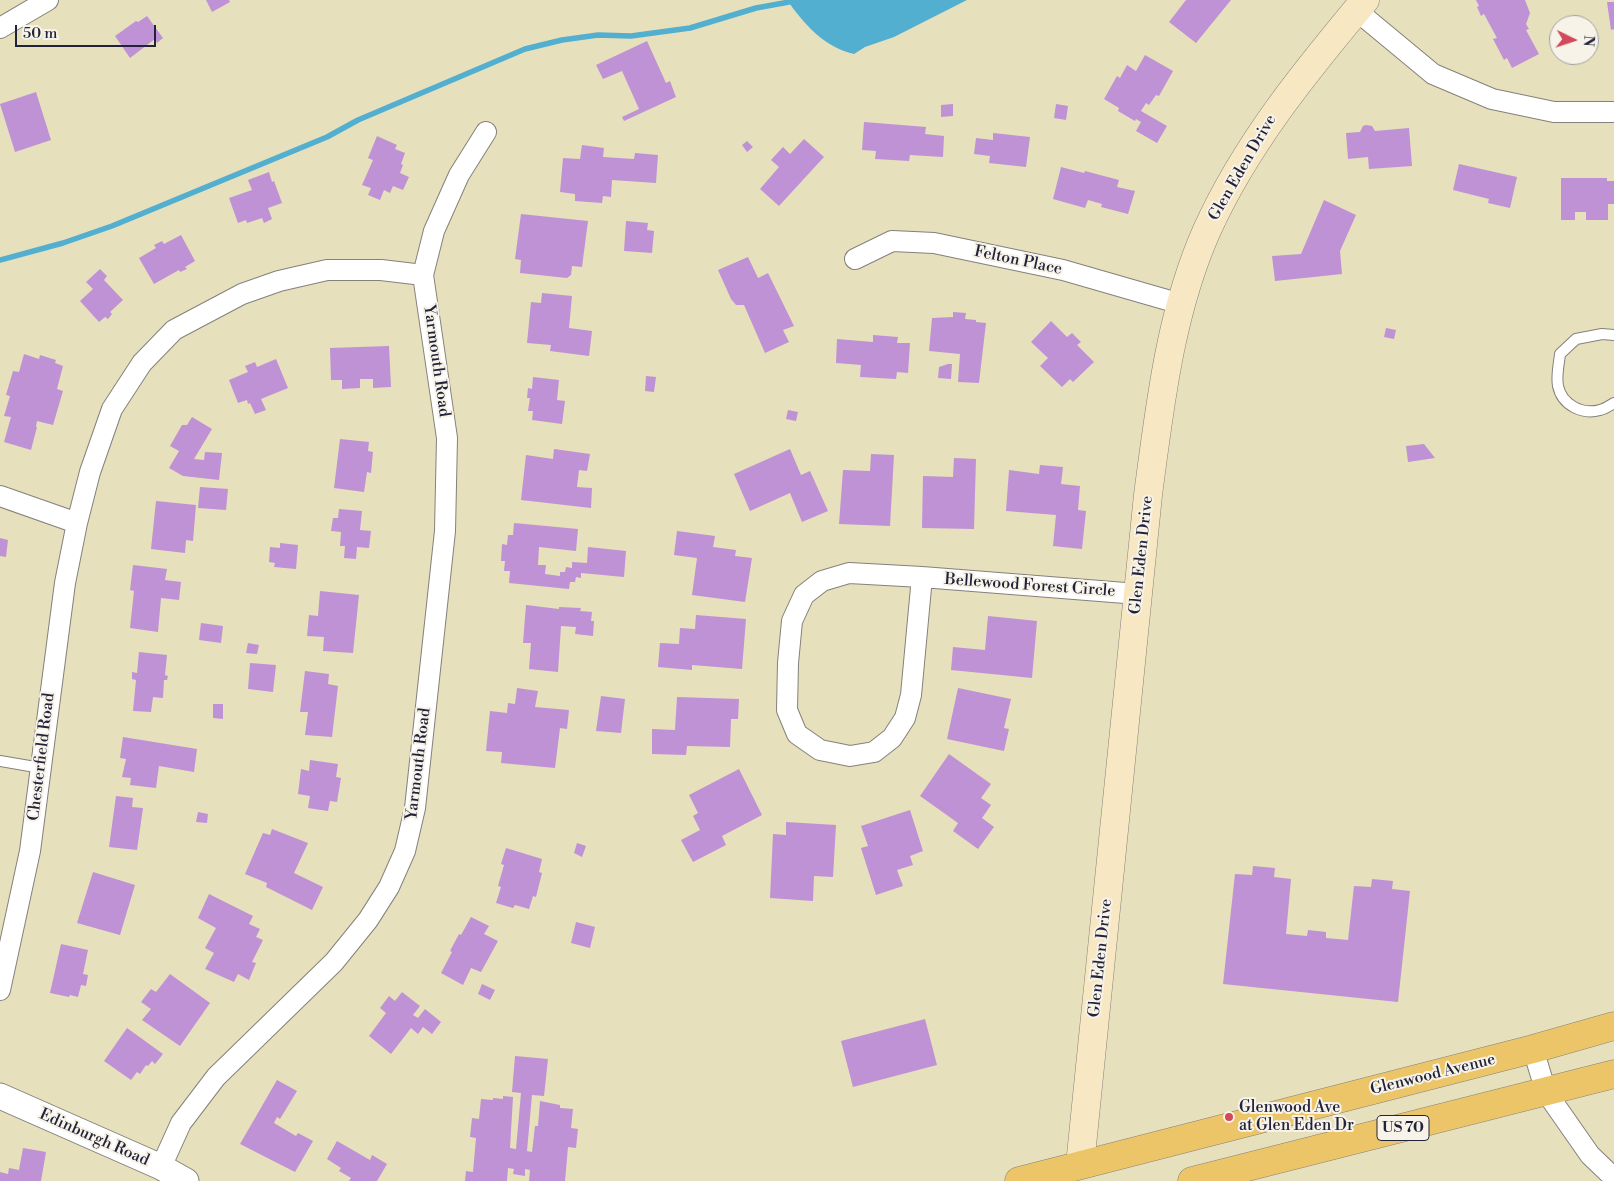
<!DOCTYPE html>
<style>
body{margin:0}
#map{position:relative;width:1614px;height:1181px;overflow:hidden;background:#e7e0bc;font-family:"Libre Bodoni",serif}
canvas{display:block}
.north{position:absolute;left:1549px;top:15px;width:50px;height:50px;box-sizing:border-box;background:#f7f3e8;border:1px solid #a29fa3;border-radius:50%;rotate:94deg;font-size:14px;font-weight:700;line-height:20px;text-align:center;color:#22223b}
.north::after{content:'';display:block;margin:auto;width:18px;height:22px;background:#d1495b;clip-path:polygon(50% 0,100% 100%,50% 72%,0 100%)}
.scale{position:absolute;left:15px;top:25px;width:141px;height:22px;box-sizing:border-box;border:2px solid #22223b;border-top:0;padding-left:6px;font-size:15px;line-height:18px;white-space:nowrap;color:#22223b;-webkit-text-stroke:4px #f7f3e8;paint-order:stroke}
</style>
<div id="map">
<canvas width="1614" height="1181"></canvas>
<div class="north">N</div>
<div class="scale">50 m</div>
</div>
<script>
const c = document.querySelector('canvas').getContext('2d');
c.lineJoin = 'round';
function fill(path, color) { c.fillStyle = color; c.fill(path, 'evenodd'); }
function trace(path, color, width, dash) { c.strokeStyle = color; c.lineWidth = width; c.lineCap = dash ? 'butt' : 'round'; c.setLineDash(dash || []); c.stroke(path); }
function write(font, color, halo, rows, align = 'center') {
  c.font = font + ' "Libre Bodoni",serif'; c.lineWidth = 4; c.setLineDash([]); c.textBaseline = 'middle'; c.strokeStyle = halo; c.fillStyle = color; for (const [text, x, y, turn = 0] of rows) {
    c.save(); c.translate(x, y); c.rotate((+turn || 0) * Math.PI / 180); c.textAlign = isNaN(turn) ? turn : align; if (halo) c.strokeText(text, 0, 0); c.fillText(text, 0, 0); c.restore();
  }
}
const water = new Path2D(`
 M787 0H967L894 37 865 47 854 54C824 47 804 24 787 0Z`);
const stream = new Path2D(`
 M0 260 63 243 112 226 327 137 358 120 525 49 562 40 598 35 631 36 690 28 756 8 789 2 794 0`);
const building = new Path2D(`
 M206 0H229L230 2 212 12Z
 M1186 0H1231L1196 43 1169 22Z
 M1476 0H1525L1530 13 1526 24 1529 29 1526 30 1539 54 1512 68 1507 58 1504 60 1493 39 1497 38 1484 14 1481 16 1477 7 1479 6Z
 M1607 2H1614V29L1611 30Z
 M147 16 163 38 157 43 155 39 130 58 115 36 136 21 138 22Z
 M647 41 666 83 670 81 676 97 624 121 622 117 639 109 622 71 603 79 596 65Z
 M1145 55 1173 71 1159 96 1156 95 1149 105 1146 103 1141 111 1167 126 1157 143 1136 131 1141 122 1136 119 1135 121 1118 111 1119 108 1104 99 1117 76 1120 78 1127 65 1136 71Z
 M36 92 51 140 15 152 0 104Z
 M953 104V116L941 117V105Z
 M1056 104 1068 106 1066 120 1054 118Z
 M864 122 926 127 925 134 944 136 943 157 910 155 909 161 875 159 876 151 862 150Z
 M1366 125 1372 126 1375 131 1409 128 1412 166 1369 169 1368 157 1348 159 1346 133 1360 132 1363 126Z
 M993 133 1030 137 1026 167 989 163 990 156 974 154 976 138 993 140Z
 M377 136 397 145 395 149 405 153 401 164 403 165 400 173 409 177 403 190 393 186 390 193 384 190 380 200 368 195 371 188 362 185 373 160 368 158Z
 M804 139 824 157 779 206 760 189 779 167 771 160 783 147 790 154Z
 M747 141 753 147 747 152 742 145Z
 M582 145 604 148 603 157 634 159 635 153 658 155 656 183 612 180 611 197 603 196 602 203 575 201V194L560 192 563 158 580 159Z
 M1459 164 1517 177 1510 208 1488 203 1489 199 1453 190Z
 M1061 167 1084 173 1085 171 1119 180 1117 187 1135 191 1128 214 1101 207 1102 204 1088 200 1085 208 1053 199Z
 M269 172 272 182 274 181 282 203 268 208 272 219 264 223 262 218 247 223 246 220 238 223 229 198 252 190 248 180Z
 M1561 178H1607V181H1614V204H1608V220H1586V212H1575V220H1561Z
 M1324 200 1356 215 1340 251 1342 274 1275 281 1272 256 1301 254Z
 M521 214 588 221 582 267 572 266 571 275 567 278 520 273 521 260 515 259Z
 M626 221 648 223 647 230 654 231 652 253 624 251Z
 M181 235 195 261 185 267 187 269 180 272 179 270 154 284 139 258 156 248 154 245 162 241 164 244Z
 M748 257 758 278 768 273 794 326 783 330 789 342 765 353 744 305H736L731 299 718 270Z
 M100 269 107 276 104 280 123 300 110 312 112 314 108 319 105 317 99 322 80 301 93 289 86 282Z
 M542 293 572 296 569 328 592 331 589 356 550 351 551 345 527 343 531 302 541 303Z
 M953 312 966 313 965 319 976 320V322L986 323 979 383 958 382 960 354 929 351 932 318 953 317Z
 M1051 321 1067 337 1072 333 1081 342 1077 345 1094 362 1073 382 1070 379 1062 387 1040 366 1048 358 1031 342Z
 M1386 328 1396 330 1394 339 1384 337Z
 M873 335 898 337 897 343H910L908 373 897 372 896 379 860 377 861 365 836 363 837 339 873 342Z
 M389 346 391 387 373 388V379H360V388L342 389V380H331L330 348Z
 M24 354 39 359 40 355 56 360 55 363 63 366 57 389 63 391 53 425 37 421 36 427H37L31 450 4 442 11 417 4 416 10 396 6 395 13 371 19 372Z
 M276 359 288 388 261 399 266 410 255 414 250 403 248 404 247 400 238 403 229 380 248 372 245 366 255 362 257 367Z
 M948 364H952L951 379 938 378 939 367Z
 M646 376 656 377 654 392 645 391Z
 M533 377 559 380 557 400 565 401 562 424 532 420 533 411H528L530 398H527L528 388 532 389Z
 M788 410 798 412 796 421 786 419Z
 M192 417 212 429 194 459 204 460 205 452 222 453 219 480 183 476 169 468 179 451 170 446 182 425H187Z
 M340 439 369 442 368 451 373 452 371 473 367 472 364 492 334 488Z
 M1424 444 1435 458 1408 462 1406 446Z
 M554 449 590 454 587 471 579 470 577 487 592 488 591 508 521 500 526 455 553 459Z
 M790 449 801 475 810 471 828 511 802 522 790 493 750 511 734 474Z
 M871 454 894 455 890 526 839 524 843 470 870 471Z
 M954 458 976 459 974 529 922 528 923 476 953 477Z
 M1040 465 1063 467 1061 484 1080 486 1078 510 1086 511 1082 549 1053 546 1056 515 1006 511 1009 470 1039 474Z
 M200 487 228 489 226 510 198 508Z
 M156 501 196 505 193 541 186 540 185 553 151 549Z
 M339 509 362 511 360 530 371 531 369 548 357 547 356 559 344 558 345 546H340L341 532 331 531 333 518H338Z
 M514 523 578 529 576 551 539 547 538 565H546L545 574 560 576V572H565L566 567 572 568V562L587 563 588 547 626 551 624 577 581 573V578L576 577 575 582H570L569 589 509 583 510 571H504L505 561H501L502 544 507 545 508 535H513Z
 M677 531 715 536 713 547 736 550 735 556 752 558 745 602 692 595 697 558 674 555Z
 M0 538 8 540 6 557 0 556Z
 M280 543 298 545 296 569 274 567 275 563 269 562 270 547 280 548Z
 M133 565 167 569 165 580 181 582 179 600 161 598 158 632 130 628 134 591 130 590Z
 M320 591 359 595 353 653 323 651 324 637 307 636 309 615 318 616Z
 M526 605 559 609V607L581 608 580 611 592 612 591 621H594L593 636 575 634 576 627 561 626 558 672 529 669 531 643H523Z
 M696 615 746 619 742 669 692 665V670L658 667 660 643 679 644 680 628 695 629Z
 M988 616 1037 621 1032 678 951 670 953 647 985 650Z
 M201 623 223 626 221 643 199 640Z
 M248 643 259 645 257 654 246 653Z
 M139 652 167 655 165 675 168 676 167 680H164L163 698 153 697 151 712 133 711 136 680 132 679V672L137 673Z
 M250 663 276 665 273 692 248 689Z
 M305 671 329 674 328 684 338 686 332 737 305 735 308 712H300Z
 M517 688 538 691 535 707 569 710 567 729 560 728 555 768 501 763 502 752 486 751 490 711 507 713 508 703 515 704Z
 M958 688 1011 699 1004 728 1009 729 1004 751 947 739Z
 M601 696 625 699 621 733 596 731Z
 M677 697 739 699 738 719H731L730 747 687 746 686 755 652 754V729L675 730Z
 M213 704H223V719L213 718Z
 M123 737 197 749 194 772 159 766 156 788 130 785 131 778 122 777 126 759 120 758Z
 M949 754 991 784 981 798 991 805 982 818 994 827 978 849 953 831 958 823 920 796Z
 M310 760 338 764 336 777 341 778 337 802 330 801 328 811 308 808 310 796 298 794 301 769 309 771Z
 M739 769 762 815 722 836 726 845 693 862 681 840 700 830 693 816 698 813 689 795Z
 M116 796 133 798 132 807 143 808 137 850 109 847Z
 M910 810 923 851 910 856 913 865 897 870 903 886 876 895 861 848 868 846 861 826Z
 M198 812 208 814 207 823 196 822Z
 M786 822 836 825 833 877 814 876 813 901 770 898 773 834 786 835Z
 M272 829 308 843 294 873 323 887 312 910 266 887 267 883 245 874 263 833 270 835Z
 M577 843 586 846 582 857 574 853Z
 M506 848 542 859 539 872 542 873 536 897 533 896 529 909 515 905 513 908 496 903 501 887 498 886 504 865 501 864Z
 M1253 866 1275 868 1274 877 1291 879 1286 934 1307 936 1308 930 1326 932V938L1348 940 1354 886 1371 887 1372 879 1393 881 1392 889 1410 891 1398 1002 1223 984 1235 874 1252 875Z
 M93 872 135 885 120 935 77 923Z
 M209 894 253 916 249 924 260 929 256 937 263 940 252 962 256 963 249 980 238 974 234 982 205 969 214 953 205 948 216 928 198 918Z
 M471 917 489 926 484 934 498 941 481 972 471 968 463 985 441 973 452 952 450 951 459 934 461 935Z
 M576 922 595 927 590 948 571 943Z
 M61 944 88 950 83 974 88 975 86 986 81 985 78 997 70 995 69 997 50 993Z
 M170 974 210 1003 180 1046 142 1020 151 1009 141 1002 151 989 156 992Z
 M482 984 495 990 490 1000 478 994Z
 M402 992 420 1006 413 1015 418 1018 425 1009 441 1022 432 1034 423 1027 418 1034 411 1028 391 1054 369 1036 386 1013 380 1008 389 996 395 1001Z
 M925 1019 937 1065 853 1087 841 1041Z
 M127 1028 163 1054 155 1064 152 1061 148 1066 146 1065 140 1074 137 1072 131 1080 104 1061Z
 M515 1056 548 1059 544 1096 532 1095 527 1151 532 1152 535 1126H538L540 1101 560 1105V1108L573 1109 571 1128 578 1129 576 1148 568 1147 565 1181H529L530 1170 525 1169V1176L513 1174 514 1169 508 1168 507 1181H465L466 1171 473 1172 476 1138 470 1137 472 1118 479 1119 481 1099 493 1100V1098L503 1099V1096L513 1097 510 1148 516 1149 521 1093 512 1092Z
 M277 1080 297 1091 280 1119 277 1117 274 1123 296 1136 298 1133 313 1141 295 1172 240 1144Z
 M337 1141 370 1160 372 1155 387 1164 377 1181H349L351 1178 339 1171 341 1168 327 1159Z
 M23 1148 46 1152 41 1181H0V1172L8 1174 9 1168 19 1170Z`);
const service = new Path2D(`
 M1614 335 1602 334 1576 339 1560 354C1559 364 1556 376 1558 386 1562 405 1582 415 1600 410 1605 409 1609 406 1614 403
 M0 761 41 768`);
const minor = new Path2D(`
 M1357 11 1433 74 1492 99 1554 112H1614
 M0 28 48 0
 M855 259 892 241 934 243 1063 270 1181 304
 M0 496 77 523
 M922 577 911 695 905 718 892 738 874 752 850 756 820 750 797 734 787 710 788 663 792 621 804 595 822 581 849 573 922 577 1138 594
 M0 990 30 851 65 583 77 523 90 472 112 409 142 363 174 330 242 294 279 281 327 270H381L423 275
 M1533 1049 1546 1092 1590 1155 1614 1178
 M161 1167 181 1123 216 1077 334 962 368 920 389 887 405 851 415 808 445 531 447 438 423 275 434 231 459 175 486 132`);
const tertiary = new Path2D(`
 M0 1096 161 1167 186 1181`);
const secondary = new Path2D(`
 M1080 1165 1148 495C1160 405 1170 313 1207 230 1246 144 1305 72 1365 0`);
const primary = new Path2D(`
 M1019 1181 1533 1049 1614 1026
 M1192 1181 1614 1074`);
const markers = [
 [1229,1117,5,"#d1495b"]
];
const shields = [
 [1403,1128,52]
];
const shieldNames = [
 ["US 70",1403,1128]
];
const streetNames = [
 ["Glen Eden Drive",1243,168,-60],
 ["Felton Place",1018,261,12],
 ["Yarmouth Road",436,361,82],
 ["Glen Eden Drive",1142,555,-84],
 ["Bellewood Forest Circle",1030,586,4],
 ["Chesterfield Road",42,757,-83],
 ["Yarmouth Road",419,764,-83],
 ["Glen Eden Drive",1101,958,-84],
 ["Glenwood Avenue",1433,1075,-14],
 ["Edinburgh Road",94,1138,24]
];
const poiNames = [
 ["Glenwood Ave",1239,1108],
 ["at Glen Eden Dr",1239,1126]
];
fill(water, '#52afd0');
trace(stream, '#52afd0', 5.5);
fill(building, '#be92d5');
trace(service, '#84817c', 12);
trace(minor, '#84817c', 22);
trace(tertiary, '#84817c', 27);
trace(secondary, '#84817c', 29);
trace(primary, '#84817c', 29);
trace(service, '#fff', 10);
trace(minor, '#fff', 20);
trace(tertiary, '#fff', 25);
trace(secondary, '#f7e8c3', 28);
trace(primary, '#ecc569', 28);
for (const [x, y, r, color] of markers) { const dot = new Path2D(); dot.arc(x, y, r, 0, 2 * Math.PI); c.fillStyle = color; c.fill(dot); trace(dot, '#f7f3e8', 2); }
for (const [x, y, w] of shields) { const box = new Path2D(); box.roundRect(x - w / 2, y - 12.5, w, 25, 4); c.fillStyle = '#f7f3e8'; c.fill(box); trace(box, '#22223b', 1); }
write('bold 15px', '#22223b', null, shieldNames);
write('16px', '#22223b', '#f7f3e8', streetNames);
write('16px', '#22223b', '#f7f3e8', poiNames, 'left');
</script>
